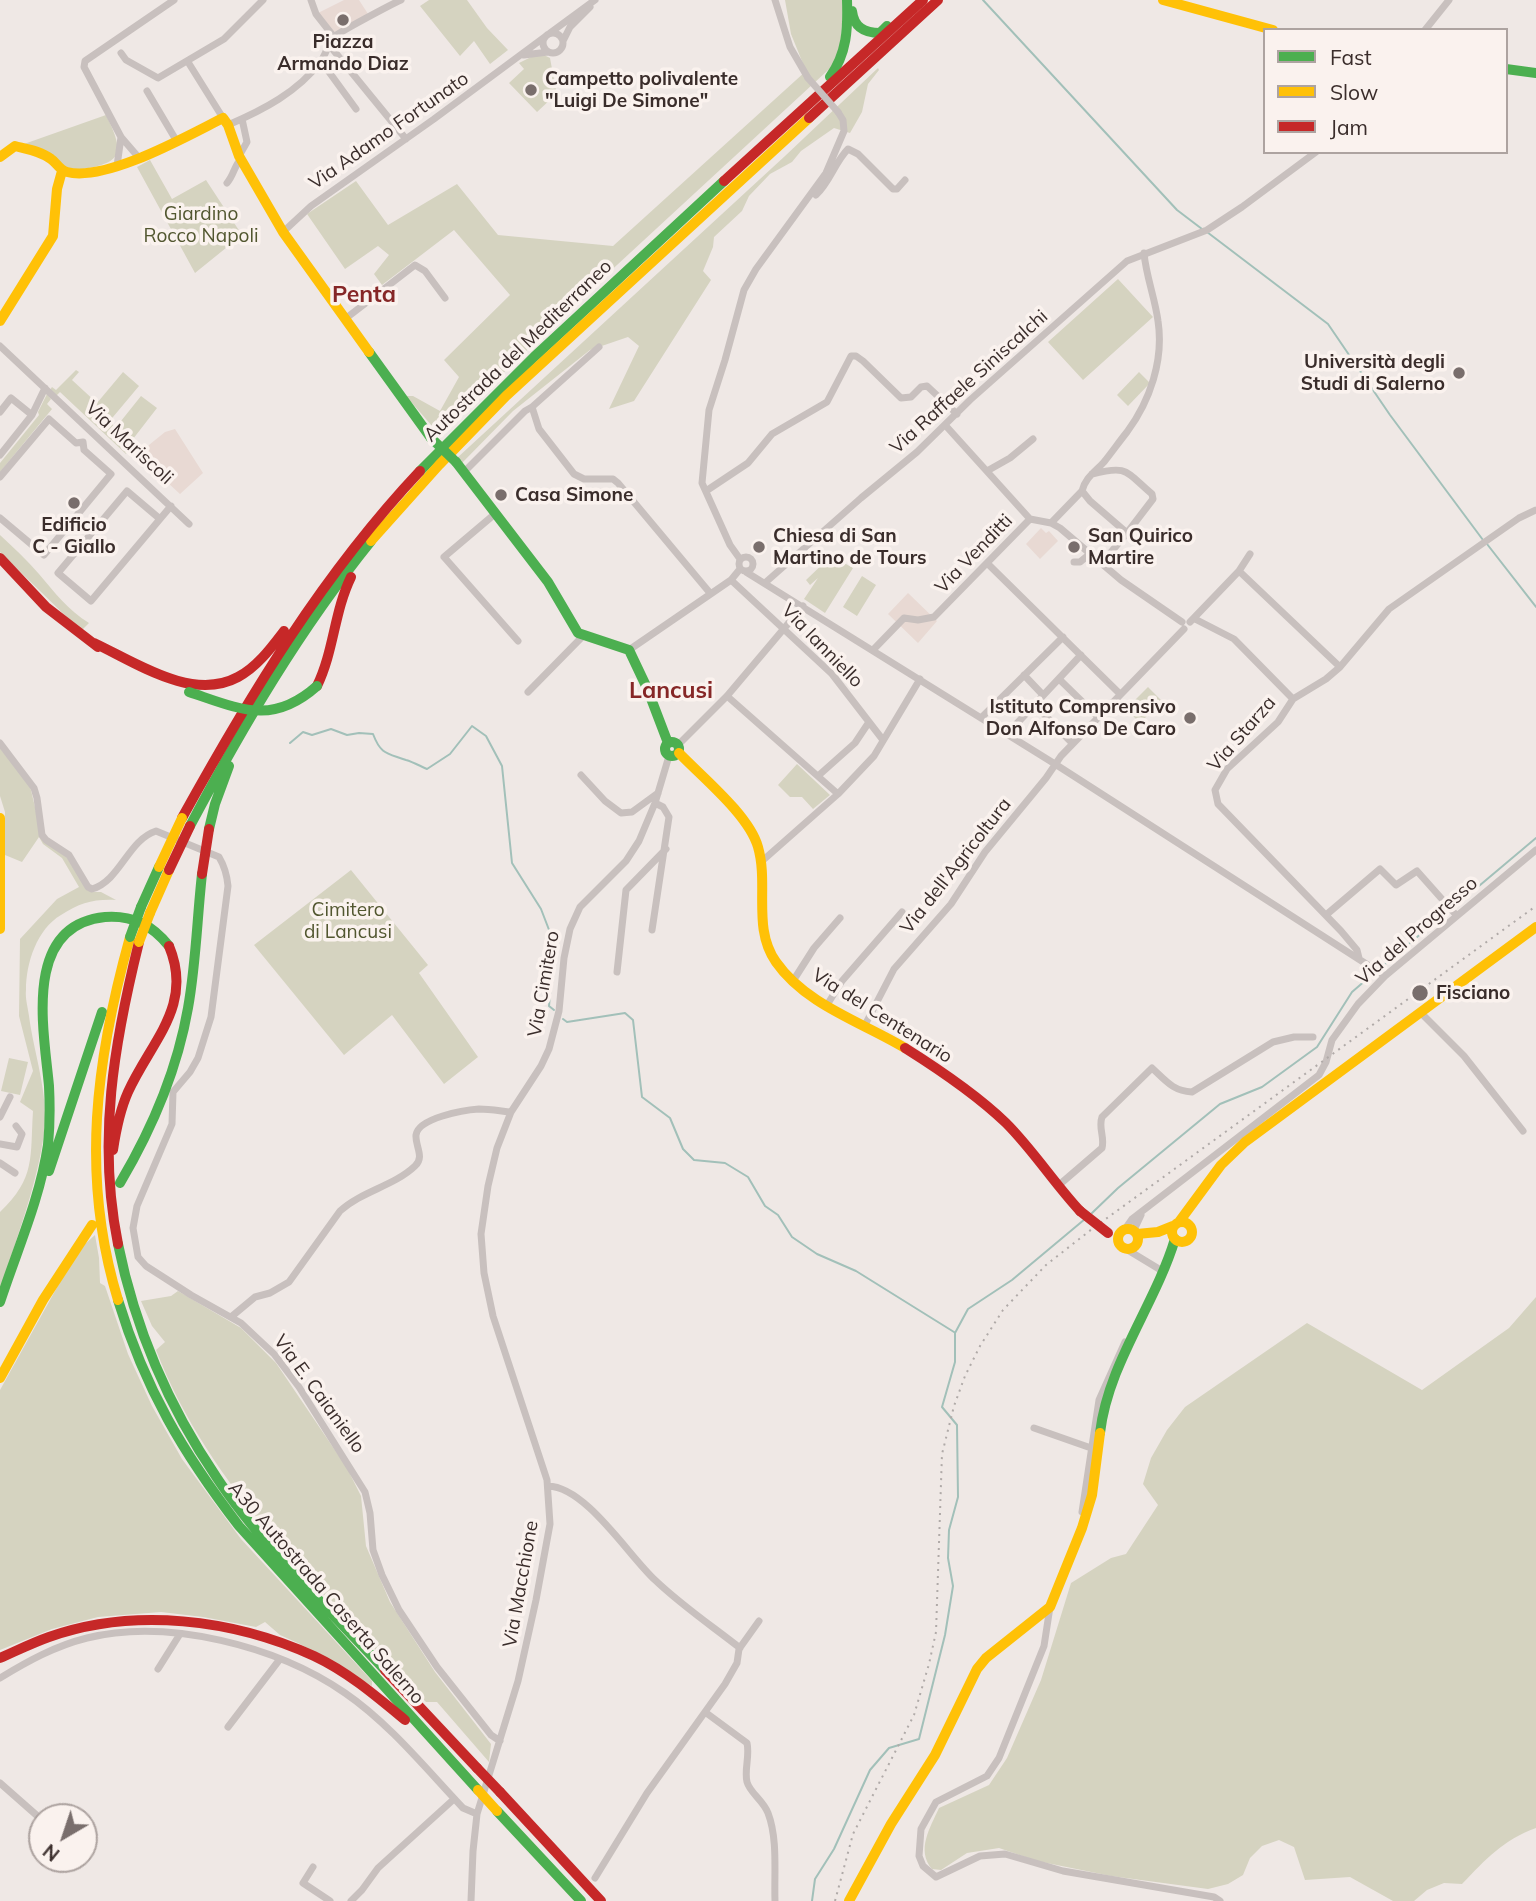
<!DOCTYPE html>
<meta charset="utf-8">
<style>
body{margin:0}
#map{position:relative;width:1536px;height:1901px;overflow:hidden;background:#efe8e5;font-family:Mulish,sans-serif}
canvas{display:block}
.legend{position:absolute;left:1263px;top:28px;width:245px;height:126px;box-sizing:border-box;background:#faf2ee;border:2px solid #ada3a0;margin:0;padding:9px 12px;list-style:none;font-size:21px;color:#3a2d2b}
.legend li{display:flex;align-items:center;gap:14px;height:35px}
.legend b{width:35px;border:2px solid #ada3a0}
.north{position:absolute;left:28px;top:1803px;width:70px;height:70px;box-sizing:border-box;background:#faf2ee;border:2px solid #ada3a0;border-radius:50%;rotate:219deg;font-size:19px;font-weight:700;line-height:28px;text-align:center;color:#3a2d2b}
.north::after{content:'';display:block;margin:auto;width:24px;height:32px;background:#796e6c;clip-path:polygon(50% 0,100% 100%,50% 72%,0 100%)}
</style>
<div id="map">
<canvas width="1536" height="1901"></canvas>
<ul class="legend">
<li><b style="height:9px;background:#4caf50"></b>Fast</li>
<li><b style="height:9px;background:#ffc107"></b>Slow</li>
<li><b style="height:9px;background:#c62828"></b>Jam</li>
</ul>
<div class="north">N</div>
</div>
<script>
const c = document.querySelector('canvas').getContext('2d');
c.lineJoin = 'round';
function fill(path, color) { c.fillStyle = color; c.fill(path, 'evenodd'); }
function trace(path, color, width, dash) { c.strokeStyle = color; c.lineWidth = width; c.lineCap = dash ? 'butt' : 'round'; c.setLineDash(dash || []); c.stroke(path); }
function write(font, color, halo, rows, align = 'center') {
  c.font = font + ' Mulish,sans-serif'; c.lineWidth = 7; c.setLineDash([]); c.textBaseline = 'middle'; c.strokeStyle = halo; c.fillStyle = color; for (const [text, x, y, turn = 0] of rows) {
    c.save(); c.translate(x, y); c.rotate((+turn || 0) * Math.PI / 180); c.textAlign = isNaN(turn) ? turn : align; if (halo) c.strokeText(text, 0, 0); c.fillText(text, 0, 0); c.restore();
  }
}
const green = new Path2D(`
 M429 0H467L487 28 508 50 490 64 474 41 460 56 420 6Z
 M785 0H844L839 60 604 277 439 434 406 396H413L440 411 459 377 444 360 510 295 454 230 382 285 374 274 389 255 378 246 345 269 307 214 356 181 388 225 457 184 498 235 613 246 806 71 791 34Z
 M544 55 550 58 557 96 554 99 552 98 537 112 509 83 524 69 519 63 531 57Z
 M878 68 879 70 868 84 862 112 850 133 834 128 801 151 792 162 770 174 749 196 742 211 714 237 713 247 703 271 711 280 634 401 609 409 639 346 628 337 590 350 513 411 462 463 457 458 785 156Z
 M106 115C131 164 113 163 69 172L24 144Z
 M150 160 172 199 206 180 242 235 195 273 137 167Z
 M1118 279 1153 317 1083 380 1048 342Z
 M76 370 79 372 72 380 97 403 123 372 139 386 113 417 111 423 132 441 126 454 60 392 56 396 50 390 52 387 56 390Z
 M1139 372 1150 383 1128 406 1117 395Z
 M47 394 51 399 47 404 52 409 0 472V463L39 415 38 412Z
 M141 396 157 408 133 439 117 426Z
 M0 535C13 547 27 560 39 574 55 593 68 610 89 623L81 631 0 552Z
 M830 557 834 561 837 559 853 568 825 613 804 599 818 578 810 585 806 580Z
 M862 576 876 585 857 616 843 607Z
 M1148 687 1162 701 1140 723 1126 709Z
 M0 748 30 786 43 841 66 856 87 890 92 892H101L116 900C93 899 80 903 61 915 37 929 26 963 26 990 25 998 28 1008 29 1016 34 1055 49 1093 44 1133 37 1187 15 1240 0 1293V1212C36 1178 30 1157 33 1111L20 1102 33 1071 19 1016 20 939 57 899 79 887 62 858 43 844 39 837 22 862 5 855V812L0 796Z
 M797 764 830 795 813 809 802 797H790L778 785Z
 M351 870 428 965 419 973 478 1057 444 1084 392 1015 344 1055 254 945Z
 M9 1058 28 1062 20 1095 1 1091Z
 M95 1235 99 1258 100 1283 105 1286 128 1354 152 1406 182 1459 241 1539 372 1681V1686L300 1644 280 1635 265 1622 256 1627 203 1617 161 1612 98 1617 52 1629 0 1650V1390L60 1282 85 1244Z
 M178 1291 241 1328 276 1363 347 1468 361 1496 366 1546 390 1602 435 1672 491 1744 489 1762 437 1702H426C326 1596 209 1488 156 1350L165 1342 152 1326 141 1301 171 1296Z
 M1536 1297V1828C1503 1840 1486 1859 1462 1884L1444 1883 1427 1890 1414 1901H1393L1350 1877 1305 1880 1294 1847 1279 1840 1262 1846 1250 1858 1243 1875 1228 1884 1208 1889 1111 1876 1037 1861 999 1848 967 1853 941 1870 932 1869C916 1850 930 1828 939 1808L989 1785 1007 1758 1041 1680 1071 1583 1111 1558 1126 1554 1158 1505 1143 1484 1151 1458 1167 1430 1185 1407 1307 1323 1422 1390 1509 1328Z`);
const plaza = new Path2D(`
 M344 0H359L370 17 334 37 316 14Z
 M175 429 203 473 180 494 141 458 149 445 165 432Z
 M1041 528 1046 533 1049 531 1058 541 1040 559 1026 544Z
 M908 593 937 621 918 643 888 614Z`);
const stream = new Path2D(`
 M983 0 1177 210 1202 229
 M1207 232 1328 324 1390 415 1483 540
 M1487 544 1536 607
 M290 743 303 732 312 735 331 729 347 735 359 733 373 734C381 755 387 753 406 760 413 762 420 766 427 769L450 754 472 726 486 736 502 766 512 863 541 909 551 935 552 972 549 1006 554 1010
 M1454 907 1536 838
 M1378 970 1449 910
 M563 1019 567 1022 625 1013 633 1020 642 1097 670 1118 683 1149 694 1160 725 1163 748 1177 765 1206 778 1215 792 1237 817 1254 856 1271 954 1332
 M1092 1213 1118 1188 1220 1104 1262 1087 1317 1047 1352 992 1374 973
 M812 1901 815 1879 834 1849 870 1770 889 1748 919 1739 945 1635 953 1586 948 1558 949 1530 958 1497 957 1425 942 1407 955 1362V1333L968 1309 1012 1280 1085 1219`);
const street = new Path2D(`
 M311 0 316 14 334 37
 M775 0 790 47 808 78
 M1425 30 1449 0
 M543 43a10 10 0 1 1 20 0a10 10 0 1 1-20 0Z
 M550 33 595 0
 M563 41 570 27 590 7
 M330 46 406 139
 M121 53 126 60 158 78 224 39 263 0
 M524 55 548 52
 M321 61 356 109
 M188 62 223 118
 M147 91 176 140
 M228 125C263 110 298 92 321 61 326 54 329 42 334 37 339 32 392 4 401 0
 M239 156 247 142 242 119
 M140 159 121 137 84 67 85 61 174 0
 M117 166 121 137
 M227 183C234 175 234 166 241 159
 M816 195C830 182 835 162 848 149L858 154 893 189H897L905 180
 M283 232 311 206 434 119 546 36
 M345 319 415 265 425 271 445 298
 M0 346 189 524
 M532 407 599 347
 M0 412 11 398 32 415
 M946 426 1030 519 1051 523 1060 528 1121 580 1182 622
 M0 455 32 415 45 388
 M987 471 1010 458 1033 439
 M464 472 525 411 532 407 539 429 574 474 584 479H613L618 483 710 593
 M1092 474C1128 465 1125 471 1152 494L1153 499 1127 533
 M0 477 49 419 76 443 83 442
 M706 491 748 463 772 434 827 402 851 356H856L863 361 901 398 911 397 921 387 927 386 957 414
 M496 513 444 557 518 641
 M0 518 44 555 111 474 84 450 83 442
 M160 519 127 491 58 573 91 601 160 519 171 506
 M1051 523 1082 491
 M739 564a7 7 0 1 1 14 0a7 7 0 1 1-14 0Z
 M740 559 730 545 702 483 709 410 725 360 744 290 756 269 826 173 844 131 843 120 838 112
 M1074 562H1080L1091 553
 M987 563 1120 694
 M1102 563 1127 533 1090 501 1082 491C1085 478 1095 472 1104 462 1112 452 1119 442 1127 432 1150 401 1164 360 1158 321 1155 298 1146 276 1144 253
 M1239 571 1250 554
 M746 572 1055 764 1385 976
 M731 580 832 674 883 740
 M766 582 861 498 917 452 970 400 1127 261 1207 230 1242 207 1316 152
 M1195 619 1234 639 1293 699
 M1190 622 1239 571 1340 667
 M629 650 731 580 740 569
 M873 650 904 618 918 620 934 617 1030 519
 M1024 675 1043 695
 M1059 679 1098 717
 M528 692 584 635
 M727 696 838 794
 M1293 699 1278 722 1227 769 1215 790 1218 804 1341 931 1357 950 1359 958
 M1293 699 1326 679 1340 667 1389 609 1519 518 1536 510
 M1035 705 1072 743
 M981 718 1063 637
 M1007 734 1081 655
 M0 743 34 788 37 798 42 835 46 840 69 855 88 887 92 889C120 881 128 840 156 831L219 857C225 867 227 875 228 886L211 1017 198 1058 190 1072 173 1092 172 1124 137 1206 133 1228 138 1257 146 1266 191 1295 241 1323 274 1354 299 1387 365 1492 370 1513 373 1550 382 1575 399 1610 437 1667 491 1735 500 1741
 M678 745 727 696 803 606
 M581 775 605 801 621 813 632 812 658 793
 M818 776 855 743 869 722
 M761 862 838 794 874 756 920 679
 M1326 915 1380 869 1396 885 1417 871 1457 916
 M652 930 669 817 663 807 655 803
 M617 972 626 890 666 849
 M793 981 814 948 840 918
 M827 1005 842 981 902 912
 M1420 1012 1464 1056 1523 1131
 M865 1025 894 969 951 904 985 852 1046 778 1061 756 1184 629
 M0 1117 10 1097
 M0 1144 17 1147 22 1134 16 1126
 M0 1163 15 1173
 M1059 1185 1102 1148C1105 1137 1098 1128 1102 1117L1152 1068C1166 1081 1173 1091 1192 1092L1273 1042 1294 1037H1313
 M1125 1229 1132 1219 1319 1075 1326 1062 1332 1040 1358 1004 1385 976 1536 850
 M1134 1230 1141 1215
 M1126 1249 1164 1272
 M231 1317 255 1297 270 1293 289 1282 340 1211C362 1191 394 1186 415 1166 425 1157 415 1146 416 1135 418 1118 464 1110 479 1109 489 1109 501 1111 511 1112
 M1034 1428 1091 1448
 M548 1486C586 1487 628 1555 655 1580 681 1605 712 1626 740 1648
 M1082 1512 1099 1400 1125 1342
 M1050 1607 1044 1646 999 1758 987 1776 936 1802 921 1829 919 1856 923 1866 936 1877 980 1856 1005 1854 1063 1871 1214 1897 1220 1901
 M158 1669 180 1634
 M0 1678C28 1661 55 1646 87 1638 168 1618 277 1646 345 1693 389 1723 427 1770 463 1808L477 1814
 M705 1712 747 1743C750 1756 744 1770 747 1782 750 1793 763 1800 768 1813 778 1839 774 1873 775 1901
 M228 1727 280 1659
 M0 1783 42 1820
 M313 1867 303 1883 330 1901
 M595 1878 647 1793 725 1684 737 1663 739 1649 759 1621
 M351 1901 362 1890 378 1868 454 1799
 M471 1901 473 1851 477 1814 518 1681 536 1600 550 1524 547 1480 493 1316 484 1273 481 1234 488 1186 497 1148 511 1112 541 1066 549 1049 559 1011 564 958 570 929 580 907 626 861 639 841 655 803 669 756`);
const fast = new Path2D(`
 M852 11C854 27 864 33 880 33L887 26
 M1506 69 1536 73
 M830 77C847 53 848 29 847 0
 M369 352 431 438
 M456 462 548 582 578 633 629 650 647 688 668 743
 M420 471 534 357 724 181
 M665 749a7 7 0 1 1 14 0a7 7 0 1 1-14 0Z
 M190 826C243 726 300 629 371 541
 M209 829 215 804 229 766
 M141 907 159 867
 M49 1171 102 1012
 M120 1183C152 1129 177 1071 188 1008 196 964 197 919 202 874
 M118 1244C135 1328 168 1406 217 1478 262 1546 329 1609 385 1670
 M118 1300C145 1389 183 1453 239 1526L478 1790
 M0 1302C17 1250 40 1199 48 1145 50 1125 50 1106 49 1086 44 1031 22 925 105 917 133 915 152 925 169 946
 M1100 1433C1108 1364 1155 1305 1175 1239
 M497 1811 581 1901`);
const slow = new Path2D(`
 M1163 0 1273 30
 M0 157 15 146C27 149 41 151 51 159 57 163 59 170 67 172 106 182 187 136 223 118L228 125 239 156 283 232 369 352
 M0 321 53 236 57 189 62 171
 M371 541 439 465 506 396 809 118
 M679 753C702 777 749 815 758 847 769 885 752 928 776 962 806 1005 862 1022 905 1048
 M0 818V929
 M150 913 169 870
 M1172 1232a10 10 0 1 1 20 0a10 10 0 1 1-20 0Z
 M1179 1222 1221 1165 1245 1142 1536 927
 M1118 1239a10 10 0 1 1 20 0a10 10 0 1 1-20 0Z
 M1137 1234 1158 1232 1173 1226
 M118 1300C80 1176 96 1059 130 937
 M0 1378 43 1300 92 1225
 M849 1901 891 1824 935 1755 977 1669 986 1658 1050 1607 1082 1528 1092 1495 1100 1433`);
const jam = new Path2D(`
 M809 118 938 0
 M724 181 923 0
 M0 558 46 607 98 647
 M94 643C135 662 192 702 238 677 257 667 271 648 284 631
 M317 686C334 651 334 612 351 577
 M182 818C250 695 323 574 420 471
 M905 1048C940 1070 976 1094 1006 1123 1033 1150 1054 1183 1080 1211
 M113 1150C116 1130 120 1110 128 1092 151 1041 194 1006 169 946
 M118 1244C97 1140 114 1043 139 942
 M0 1658C16 1651 32 1643 49 1637 134 1607 233 1619 314 1656 348 1672 376 1696 405 1720
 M385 1670 477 1768
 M500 1792 601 1901`);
const rail = new Path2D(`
 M835 1901 853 1834 914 1715 929 1664 936 1632 942 1454 954 1406 965 1376 980 1346 1003 1310 1046 1265 1092 1229 1536 906`);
const streetBridge = new Path2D(`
 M808 78 838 112`);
const fastBridge = new Path2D(`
 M431 438 456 462
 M189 692C240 709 272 726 317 686
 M130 937 141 907`);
const slowBridge = new Path2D(`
 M159 867 182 818
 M139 942 150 913
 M478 1790 497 1811`);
const jamBridge = new Path2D(`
 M169 870 190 826
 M202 874 209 829
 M1080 1211 1108 1233
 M477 1768 500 1792`);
const markers = [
 [343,20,7,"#796e6c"],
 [531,90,7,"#796e6c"],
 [1459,373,7,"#796e6c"],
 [501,495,7,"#796e6c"],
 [74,503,7,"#796e6c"],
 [759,547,7,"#796e6c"],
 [1074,547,7,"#796e6c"],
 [1190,718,7,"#796e6c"],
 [1420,993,9,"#796e6c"]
];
const poiNames = [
 ["Piazza",343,42,"center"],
 ["Armando Diaz",343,64,"center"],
 ["Campetto polivalente",545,79],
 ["\"Luigi De Simone\"",545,101],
 ["Università degli",1445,362,"right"],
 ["Studi di Salerno",1445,384,"right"],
 ["Casa Simone",515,495],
 ["Edificio",74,525,"center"],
 ["C - Giallo",74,547,"center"],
 ["Chiesa di San",773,536],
 ["Martino de Tours",773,558],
 ["San Quirico",1088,536],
 ["Martire",1088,558],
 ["Istituto Comprensivo",1176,707,"right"],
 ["Don Alfonso De Caro",1176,729,"right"],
 ["Fisciano",1436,993]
];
const streetNames = [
 ["Via Adamo Fortunato",389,131,-35],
 ["Autostrada del Mediterraneo",518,351,-44],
 ["Via Raffaele Siniscalchi",969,382,-42],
 ["Via Mariscoli",129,443,43],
 ["Via Venditti",974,554,-46],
 ["Via Ianniello",822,646,46],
 ["Via Starza",1242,734,-49],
 ["Via dell'Agricoltura",956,866,-52],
 ["Via del Progresso",1417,931,-41],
 ["Via Cimitero",544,984,-80],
 ["Via del Centenario",882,1016,32],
 ["Via E. Caianiello",319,1394,54],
 ["Via Macchione",521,1584,-80],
 ["A30 Autostrada Caserta Salerno",326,1593,49]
];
const parkNames = [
 ["Giardino",201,214],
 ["Rocco Napoli",201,236],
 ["Cimitero",348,910],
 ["di Lancusi",348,932]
];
const quarterNames = [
 ["Penta",364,295],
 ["Lancusi",671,691]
];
fill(green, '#d5d3c0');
fill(plaza, '#e8d9d3');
trace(stream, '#a2c0b9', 2);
trace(street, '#c8c0be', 7);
trace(fast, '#4caf50', 10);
trace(slow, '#ffc107', 10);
trace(jam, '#c62828', 10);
trace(rail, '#b0aaa8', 2, [2, 5]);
trace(streetBridge, '#c8c0be', 7);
trace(fastBridge, '#4caf50', 10);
trace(slowBridge, '#ffc107', 10);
trace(jamBridge, '#c62828', 10);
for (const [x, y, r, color] of markers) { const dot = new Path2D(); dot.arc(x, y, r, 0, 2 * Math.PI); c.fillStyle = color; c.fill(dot); trace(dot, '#faf2ee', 2.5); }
write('bold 19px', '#3a2d2b', '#faf2ee', poiNames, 'left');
write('19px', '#3a2d2b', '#faf2ee', streetNames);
write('19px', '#525730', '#faf2ee', parkNames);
write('bold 23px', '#862727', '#faf2ee', quarterNames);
</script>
